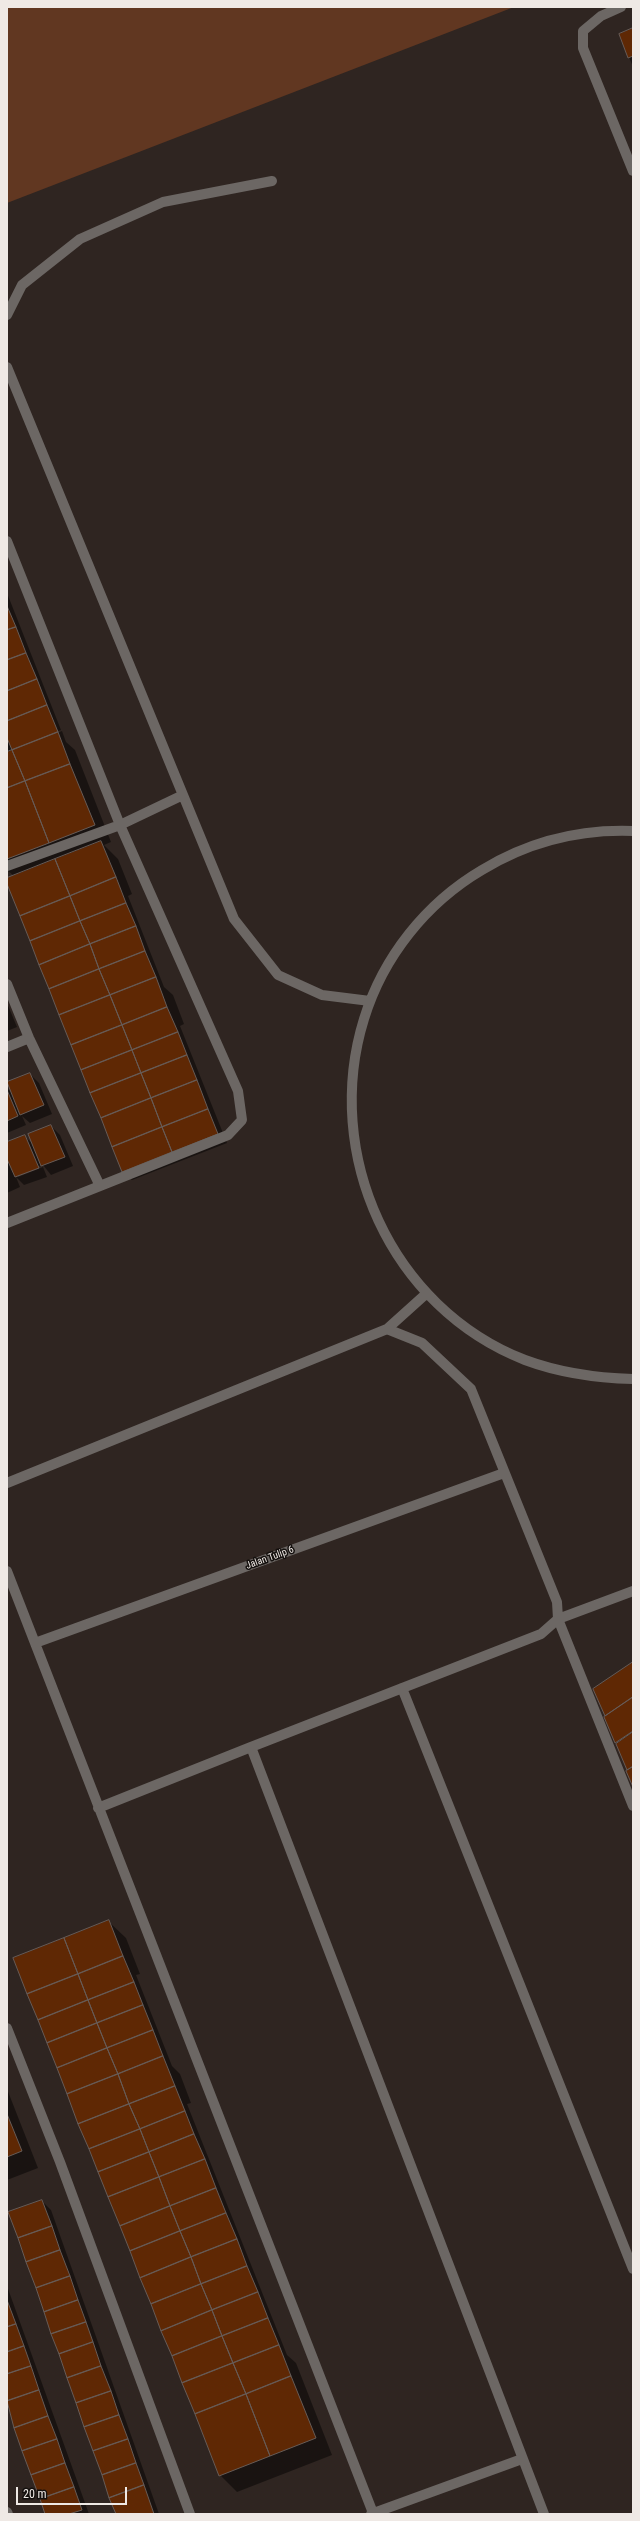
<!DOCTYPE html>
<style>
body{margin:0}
#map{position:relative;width:640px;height:2521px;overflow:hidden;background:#2f2521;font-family:"Roboto Condensed",sans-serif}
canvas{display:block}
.frame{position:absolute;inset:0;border:8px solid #efe9e5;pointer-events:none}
.scale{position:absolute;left:16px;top:2487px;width:111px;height:18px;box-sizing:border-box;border:2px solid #efe9e5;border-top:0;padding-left:5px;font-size:12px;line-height:14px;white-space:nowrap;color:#efe9e5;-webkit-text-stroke:3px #14100e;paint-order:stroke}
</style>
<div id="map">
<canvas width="640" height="2521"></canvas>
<div class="frame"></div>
<div class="scale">20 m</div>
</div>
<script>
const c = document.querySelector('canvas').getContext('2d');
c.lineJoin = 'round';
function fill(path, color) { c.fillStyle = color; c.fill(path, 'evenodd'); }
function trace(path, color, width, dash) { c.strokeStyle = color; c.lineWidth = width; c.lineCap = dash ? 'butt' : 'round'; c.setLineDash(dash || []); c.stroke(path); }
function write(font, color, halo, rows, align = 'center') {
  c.font = font + ' "Roboto Condensed",sans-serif'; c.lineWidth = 3; c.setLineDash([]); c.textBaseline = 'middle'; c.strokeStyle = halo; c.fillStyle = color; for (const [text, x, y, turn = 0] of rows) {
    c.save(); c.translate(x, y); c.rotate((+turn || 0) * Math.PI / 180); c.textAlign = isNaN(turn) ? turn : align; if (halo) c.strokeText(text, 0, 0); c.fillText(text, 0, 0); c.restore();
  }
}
const green = new Path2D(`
 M7 7H514L7 203Z`);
const shadow = new Path2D(`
 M633 29V67L629 57Z
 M7 593 61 730 16 747 17 749 62 731 66 742 75 750 111 842 104 845 118 859 132 894 128 896 164 987 173 995 184 1024 180 1026 227 1143 132 1180 123 1171 7 882V879L14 876 7 870Z
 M7 1003 17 1027 7 1031Z
 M30 1074 39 1083 52 1114 30 1123 22 1116 26 1125 7 1133V1088L13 1094Z
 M51 1126 60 1135 73 1166 51 1175 43 1165 18 1175V1177L43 1167 47 1177 24 1185 16 1177 20 1187 7 1193V1143L24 1136 34 1145Z
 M633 1663V1783L594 1689Z
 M108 1921 126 1938 140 1974 136 1975 172 2066 180 2074 191 2103 187 2104 287 2355 296 2363 332 2455 237 2492 220 2475Z
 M7 2089 38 2168 7 2180Z
 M42 2201 51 2210 159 2514H117Z
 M7 2286 89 2514H46L7 2405Z`);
const building = new Path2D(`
 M633 28V56L628 58 619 34Z
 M7 606 16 627 7 630Z
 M16 627 26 653 7 660V630Z
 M26 653 37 679 7 691V660Z
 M37 679 47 705 7 721V691Z
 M47 705 58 732 12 750 7 738V721Z
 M58 732 70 764 25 781 12 750Z
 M12 750 25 781 7 788V752Z
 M70 764 95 825 49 843 25 781Z
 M25 781 49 843 7 859V788Z
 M101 841 116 877 70 896 55 859Z
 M55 859 70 896 20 916 7 884V878Z
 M116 877 126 903 80 921 70 896Z
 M70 896 80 921 30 941 20 916Z
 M126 903 136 926 90 944 80 921Z
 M80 921 90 944 39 965 30 941Z
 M136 926 145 951 99 969 90 944Z
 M90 944 99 969 49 989 39 965Z
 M145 951 156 977 110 995 99 969Z
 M99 969 110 995 59 1015 49 989Z
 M156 977 167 1007 122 1025 110 995Z
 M110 995 122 1025 71 1045 59 1015Z
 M167 1007 178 1032 132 1050 122 1025Z
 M122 1025 132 1050 81 1070 71 1045Z
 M178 1032 187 1055 141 1073 132 1050Z
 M132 1050 141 1073 90 1093 81 1070Z
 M187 1055 197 1080 151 1098 141 1073Z
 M30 1073 44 1105 20 1115 7 1082Z
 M141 1073 151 1098 101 1118 90 1093Z
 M197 1080 208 1109 162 1127 151 1098Z
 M7 1090 18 1116 7 1121Z
 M151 1098 162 1127 112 1147 101 1118Z
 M208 1109 218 1134 172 1152 162 1127Z
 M51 1125 65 1157 41 1166 28 1134Z
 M162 1127 172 1152 122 1172 112 1147Z
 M25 1135 39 1168 15 1177 7 1159V1142Z
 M633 1662V1697L605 1716 593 1689Z
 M633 1697V1731L615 1743 604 1717Z
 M633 1732V1766L627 1770 616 1744Z
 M633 1767V1787L626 1771Z
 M109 1920 123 1956 78 1974 64 1938Z
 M64 1938 78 1974 27 1994 13 1958Z
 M123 1956 134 1982 88 2000 78 1974Z
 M78 1974 88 2000 38 2020 27 1994Z
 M134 1982 143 2005 97 2023 88 2000Z
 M88 2000 97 2023 47 2043 38 2020Z
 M143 2005 153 2030 107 2048 97 2023Z
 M97 2023 107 2048 57 2068 47 2043Z
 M153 2030 163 2056 118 2074 107 2048Z
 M107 2048 118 2074 67 2094 57 2068Z
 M163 2056 175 2086 129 2104 118 2074Z
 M118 2074 129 2104 78 2124 67 2094Z
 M175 2086 185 2111 140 2129 129 2104Z
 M129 2104 140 2129 89 2149 78 2124Z
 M185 2111 194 2134 149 2152 140 2129Z
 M7 2114 22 2151 7 2157Z
 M140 2129 149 2152 98 2172 89 2149Z
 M194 2134 205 2159 159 2177 149 2152Z
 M149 2152 159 2177 108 2197 98 2172Z
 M205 2159 216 2188 170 2206 159 2177Z
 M159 2177 170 2206 120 2226 108 2197Z
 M216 2188 226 2213 180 2231 170 2206Z
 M42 2200 52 2226 18 2238 8 2212Z
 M170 2206 180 2231 130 2251 120 2226Z
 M226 2213 237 2239 191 2257 180 2231Z
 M52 2226 60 2250 26 2262 18 2238Z
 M180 2231 191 2257 140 2278 130 2251Z
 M237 2239 247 2266 201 2284 191 2257Z
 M60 2250 70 2276 36 2288 26 2262Z
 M191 2257 201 2284 151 2304 140 2278Z
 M247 2266 258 2292 212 2310 201 2284Z
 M70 2276 78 2300 44 2312 36 2288Z
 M201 2284 212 2310 161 2331 151 2304Z
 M258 2292 268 2318 222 2336 212 2310Z
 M7 2300 16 2324 7 2327Z
 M78 2300 86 2322 51 2334 44 2312Z
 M212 2310 222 2336 172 2356 161 2331Z
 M268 2318 279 2345 233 2363 222 2336Z
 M86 2322 93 2342 59 2354 51 2334Z
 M16 2324 24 2346 7 2352V2327Z
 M222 2336 233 2363 182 2383 172 2356Z
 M93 2342 101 2366 67 2378 59 2354Z
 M279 2345 291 2376 246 2394 233 2363Z
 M24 2346 31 2366 7 2374V2352Z
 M233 2363 246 2394 195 2414 182 2383Z
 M31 2366 39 2390 7 2401V2374Z
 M101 2366 111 2391 76 2403 67 2378Z
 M291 2376 316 2438 270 2456 246 2394Z
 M39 2390 48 2416 14 2428 7 2401Z
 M111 2391 119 2415 84 2427 76 2403Z
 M246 2394 270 2456 219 2476 195 2414Z
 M119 2415 128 2439 93 2451 84 2427Z
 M48 2416 57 2439 22 2451 14 2428Z
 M57 2439 65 2463 31 2475 22 2451Z
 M128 2439 136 2463 102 2475 93 2451Z
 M65 2463 74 2487 40 2499 31 2475Z
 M136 2463 144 2485 109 2498 102 2475Z
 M144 2485 154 2514H116L109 2498Z
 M74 2487 82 2510 69 2514H45L40 2499Z`);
const minor = new Path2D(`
 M621 7 601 16 583 31V48L633 171
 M7 315 22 285 80 239 163 202 272 181
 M7 367 234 919 278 975 322 995 370 1001
 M7 541 120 825 238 1091 242 1120 228 1135 7 1223
 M633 831C579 829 528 842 482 870 426 903 383 957 364 1019 322 1154 391 1308 525 1360 560 1373 596 1378 633 1379
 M7 866 120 825 183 795
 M7 984 29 1038 100 1186
 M7 1047 29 1038
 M7 1483 387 1329 427 1293
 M7 1571 373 2513
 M633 1591 558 1619 633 1806
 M35 1643 504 1473
 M402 1688 633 2269
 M251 1747 541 1634 558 1619 557 1602 471 1389 422 1343 387 1329
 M98 1808 251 1747 544 2514
 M7 2028 60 2162 190 2514
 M7 2512 8 2514
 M371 2514 522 2459`);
const streetNames = [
 ["Jalan Tulip 6",270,1558,-20]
];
fill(green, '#613721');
fill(shadow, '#0007');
fill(building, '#5f2804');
trace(building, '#675b56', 1);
trace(minor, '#6c6764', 10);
write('10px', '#efe9e5', '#14100e', streetNames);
</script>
